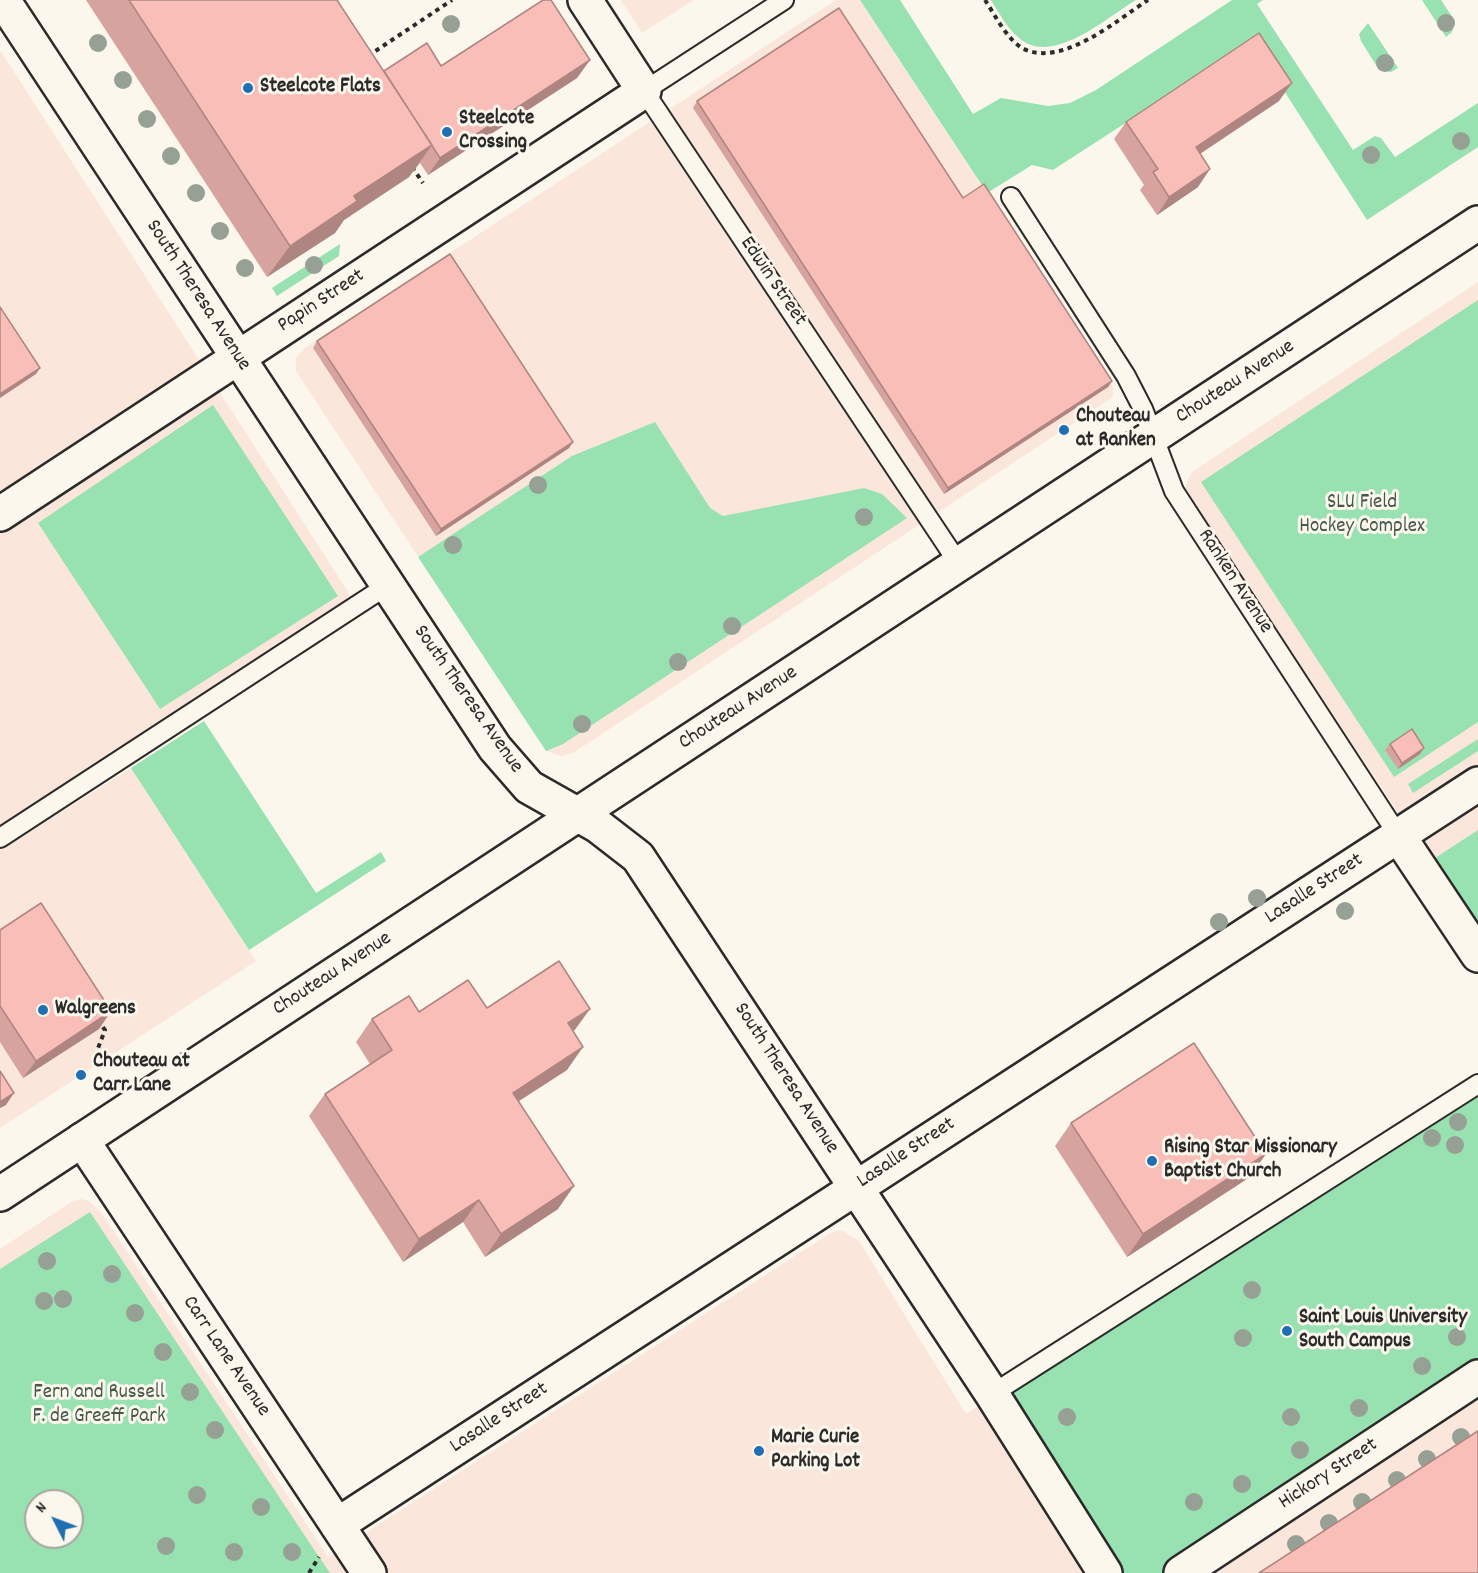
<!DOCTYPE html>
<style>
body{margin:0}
#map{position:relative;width:1478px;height:1573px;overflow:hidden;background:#fbf7ec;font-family:Dekko,sans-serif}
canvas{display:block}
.north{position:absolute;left:24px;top:1489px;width:60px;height:60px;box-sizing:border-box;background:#fbf7ec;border:2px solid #a8a59f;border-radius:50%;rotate:312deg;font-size:16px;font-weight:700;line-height:24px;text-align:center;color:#2b2b2b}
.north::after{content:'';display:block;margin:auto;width:21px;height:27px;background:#1f6fb2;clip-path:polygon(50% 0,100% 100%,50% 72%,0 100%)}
</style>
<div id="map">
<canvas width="1478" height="1573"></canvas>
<div class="north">N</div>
</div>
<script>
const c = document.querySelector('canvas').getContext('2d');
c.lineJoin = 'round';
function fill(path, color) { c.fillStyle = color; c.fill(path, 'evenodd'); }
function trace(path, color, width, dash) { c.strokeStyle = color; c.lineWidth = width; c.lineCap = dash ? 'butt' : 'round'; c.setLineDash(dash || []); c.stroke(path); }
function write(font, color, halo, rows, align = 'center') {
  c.font = font + ' Dekko,sans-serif'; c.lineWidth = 6; c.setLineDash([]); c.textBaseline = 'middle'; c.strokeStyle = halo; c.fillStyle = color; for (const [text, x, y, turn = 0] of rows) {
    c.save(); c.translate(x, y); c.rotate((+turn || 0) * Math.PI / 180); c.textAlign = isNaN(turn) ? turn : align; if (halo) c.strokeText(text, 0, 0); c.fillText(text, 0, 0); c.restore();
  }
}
const built = new Path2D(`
 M621 0H694L642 33Z
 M836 0H860L1113 387V397L573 753 561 756 546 751 296 371V358L305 348Z
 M0 50 352 598 0 826Z
 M1478 282V934L1186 491V484L1192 472Z
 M131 768 256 961 0 1128V851Z
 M1478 1089V1573H0V1249L73 1201 81 1199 89 1201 101 1212 328 1557 832 1232 841 1230 859 1241 966 1414ZM36 1501H72V1537H36Z`);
const green = new Path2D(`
 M860 0H900L973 114 1001 98 1048 106 1070 103 1096 90 1232 0H1263L1257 4 1353 150 1375 136 1381 138 1395 157 1478 103V147L1367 220 1252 41 1053 170 1032 165 987 193Z
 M991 0H1136C1106 18 1052 67 1019 38 1007 28 999 13 991 0Z
 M1422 0H1441L1455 21 1452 32 1446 37Z
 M1368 23 1398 68 1391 72 1379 70 1361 41 1359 34Z
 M340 244 339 256 277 296 272 288Z
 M1478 300V722L1394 777 1201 482Z
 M213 405 338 596 160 709 38 523Z
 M655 422 710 508 723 516 864 488 882 494 907 518 563 744 546 751 418 557 572 456Z
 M204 721 316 893 381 852 386 861 249 950 131 768Z
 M1478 739V751L1413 793 1408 784Z
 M1478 830V935L1429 862Z
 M1478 1084V1377L1181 1573H1105L993 1394Z
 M90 1212 319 1557 330 1573H0V1269ZM36 1501H72V1537H36Z`);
const path = new Path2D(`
 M985 0C995 15 1006 38 1022 48 1061 69 1117 20 1148 0
 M368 56 452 0
 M412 167 423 183
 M95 1056 105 1030 99 1022
 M309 1573 319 1557`);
const service = new Path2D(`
 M784 0 644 91 959 564
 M1011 197 1126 376 1143 409 1174 491 1398 835
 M0 838 388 585
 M992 1394 1478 1084`);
const minor = new Path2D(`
 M3 0 495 748 529 787 598 826 638 857 992 1394 1105 1573
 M0 514 644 91 585 0
 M1398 835 1478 955
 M82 1140 369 1573
 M337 1525 1478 784
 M1181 1573 1478 1377`);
const secondary = new Path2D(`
 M0 1194 1478 223`);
const trees = [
 [1446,23],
 [451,24],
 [98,43],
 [1385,63],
 [123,80],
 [147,119],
 [1461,141],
 [1371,155],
 [171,156],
 [196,193],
 [220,231],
 [314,265],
 [245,268],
 [538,485],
 [864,517],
 [453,545],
 [732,626],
 [678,662],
 [582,724],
 [1257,898],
 [1345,911],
 [1219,922],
 [1458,1122],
 [1432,1138],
 [1455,1145],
 [47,1261],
 [112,1274],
 [1252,1290],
 [63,1299],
 [44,1301],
 [135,1313],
 [1457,1337],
 [1243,1338],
 [163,1352],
 [1422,1366],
 [190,1392],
 [1359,1408],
 [1067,1417],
 [1291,1417],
 [215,1430],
 [1461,1437],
 [1300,1450],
 [1427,1459],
 [1397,1480],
 [1242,1484],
 [197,1495],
 [1194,1502],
 [1362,1502],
 [261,1507],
 [1329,1523],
 [1296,1544],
 [166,1546],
 [234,1552],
 [292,1552]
];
const wall = new Path2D(`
 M86 0H337L383 71 441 66 590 60 577 78 428 175 420 163 409 177 344 220 335 233 267 277Z
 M697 101 963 198 1112 381 1108 387 944 494 693 108Z
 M1279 101 1200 154 1198 187 1157 215 1140 190 1144 185 1114 139 1126 122Z
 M317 341 573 442 569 448 436 536 313 348Z
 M1390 744 1420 754 1398 769 1385 750Z
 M0 930 111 1011 99 1029 23 1078 0 1042Z
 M487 1008 573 1032 567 1070 519 1101 558 1209 485 1257 463 1222 403 1262 309 1116 325 1094 370 1064 356 1042 372 1019 419 1012Z
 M1071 1123 1250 1177 1127 1257 1055 1146Z`);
const shadedWall = new Path2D(`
 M590 60 577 78 428 175 440 158Z
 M1292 83 1279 101 1183 165 1196 147Z
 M432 145 409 177 344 220 335 233 267 277 290 246 354 196Z
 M1210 169 1198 187 1157 215 1169 197Z
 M40 368 36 374 0 398V394Z
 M1112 381 1108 387 944 494 948 488Z
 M573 442 569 448 436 536 441 529Z
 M1424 748 1420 754 1398 769 1402 763Z
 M590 1009 574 1031 568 1023Z
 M111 1011 99 1029 23 1078 36 1061Z
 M583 1047 567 1070 497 1115 513 1093Z
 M14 1093 6 1105 0 1108V1102Z
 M1266 1154 1250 1177 1127 1257 1143 1234Z
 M574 1186 558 1209 485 1257 501 1234Z
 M479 1200 463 1222 403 1262 419 1239Z`);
const building = new Path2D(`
 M129 0H337L432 145 354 196 357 201 290 246Z
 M543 0H551L590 60 440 158 384 71 427 43 441 66Z
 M839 8 963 198 984 184 1112 381 948 488 697 101Z
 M1259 33 1292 83 1196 147 1210 169 1169 197 1153 172 1158 169 1126 122Z
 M450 254 573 442 441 529 317 341Z
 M0 307 40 368 0 394Z
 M1412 729 1424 748 1402 763 1390 744Z
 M41 903 111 1011 36 1061 0 1006V930Z
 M559 961 590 1009 568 1023 583 1047 513 1093 574 1186 501 1234 479 1200 419 1239 325 1094 392 1050 372 1019 409 996 419 1012 468 980 487 1008Z
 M1194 1043 1266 1154 1143 1234 1071 1123Z
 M0 1071 14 1093 0 1102Z
 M1478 1431V1573H1259Z`);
const markers = [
 [248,88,6,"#1f6fb2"],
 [447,132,6,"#1f6fb2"],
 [1064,430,6,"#1f6fb2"],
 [43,1010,6,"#1f6fb2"],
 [81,1075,6,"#1f6fb2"],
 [1152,1161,6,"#1f6fb2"],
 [1287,1331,6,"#1f6fb2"],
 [759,1451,6,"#1f6fb2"]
];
const poiNames = [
 ["Steelcote Flats",260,88],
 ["Steelcote",459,120],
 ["Crossing",459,144],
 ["Chouteau",1076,418],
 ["at Ranken",1076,442],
 ["Walgreens",55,1010],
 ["Chouteau at",93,1063],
 ["Carr Lane",93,1087],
 ["Rising Star Missionary",1164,1149],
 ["Baptist Church",1164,1173],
 ["Saint Louis University",1299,1319],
 ["South Campus",1299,1343],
 ["Marie Curie",771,1439],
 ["Parking Lot",771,1463]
];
const streetNames = [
 ["Edwin Street",772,282,56],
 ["South Theresa Avenue",197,296,57],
 ["Papin Street",322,302,-33],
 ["Chouteau Avenue",1236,383,-33],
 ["Ranken Avenue",1234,582,57],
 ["South Theresa Avenue",467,700,55],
 ["Chouteau Avenue",739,709,-33],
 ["Lasalle Street",1315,890,-33],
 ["Chouteau Avenue",333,975,-33],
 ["South Theresa Avenue",785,1079,57],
 ["Lasalle Street",907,1154,-33],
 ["Carr Lane Avenue",225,1357,56],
 ["Lasalle Street",500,1419,-33],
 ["Hickory Street",1329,1475,-33]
];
const parkNames = [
 ["SLU Field",1362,504],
 ["Hockey Complex",1362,528],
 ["Fern and Russell",99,1394],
 ["F. de Greeff Park",99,1418]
];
fill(built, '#fbe6dc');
fill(green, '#98e1b0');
trace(service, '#2b2b2b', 22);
trace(minor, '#2b2b2b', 38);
trace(secondary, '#2b2b2b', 38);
trace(path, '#2b2b2b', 4, [4.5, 4.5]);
trace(service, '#fbf7ec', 18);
trace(minor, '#fbf7ec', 33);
trace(secondary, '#fbf7ec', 33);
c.fillStyle = '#97a094';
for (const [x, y] of trees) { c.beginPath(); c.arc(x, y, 9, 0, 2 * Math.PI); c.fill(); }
fill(wall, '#d7a39e');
fill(shadedWall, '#af8581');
fill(building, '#fabeb8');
trace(building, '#af8581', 1.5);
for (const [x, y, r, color] of markers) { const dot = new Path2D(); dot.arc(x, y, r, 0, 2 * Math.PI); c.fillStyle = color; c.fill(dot); trace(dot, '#fbf7ec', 2); }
write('bold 21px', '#2b2b2b', '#fbf7ec', poiNames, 'left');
write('21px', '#2b2b2b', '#fbf7ec', streetNames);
write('21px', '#46584c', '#fbf7ec', parkNames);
</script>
